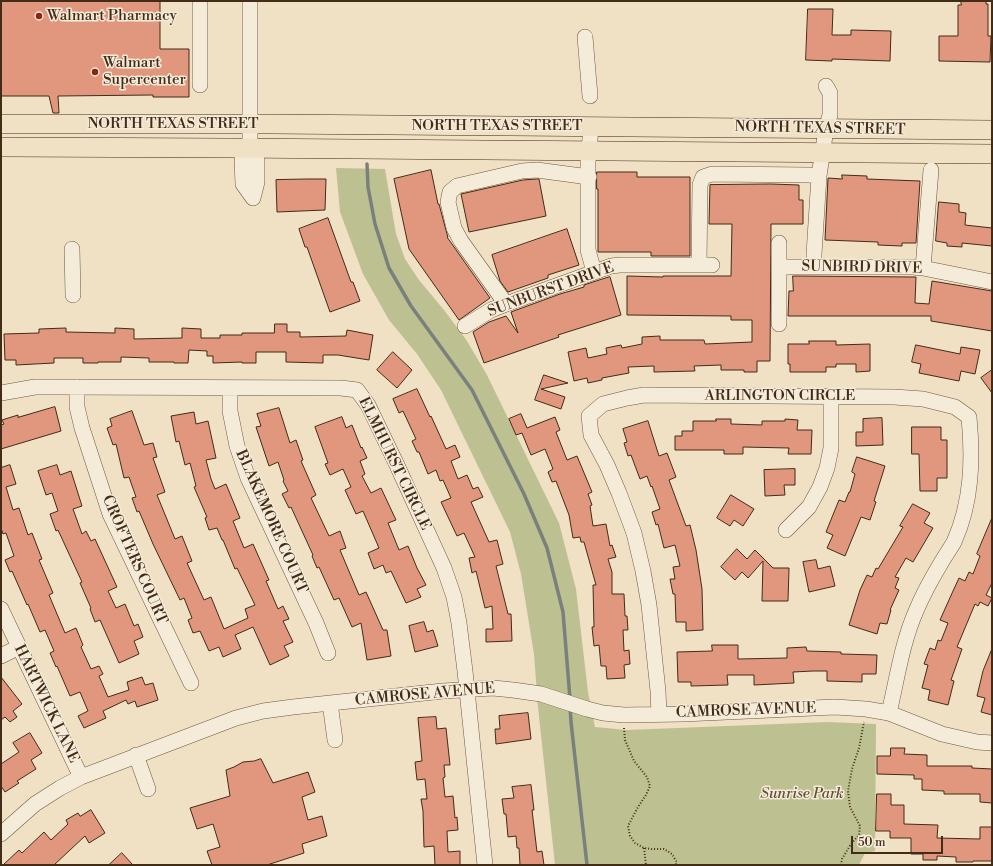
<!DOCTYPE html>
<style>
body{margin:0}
#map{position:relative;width:993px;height:866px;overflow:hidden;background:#f0e0c4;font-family:"Libre Bodoni",serif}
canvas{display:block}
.frame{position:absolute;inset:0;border:2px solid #422b17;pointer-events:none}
.scale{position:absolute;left:851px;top:836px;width:92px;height:18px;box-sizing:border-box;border:2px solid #422b17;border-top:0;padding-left:5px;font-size:12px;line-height:14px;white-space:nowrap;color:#422b17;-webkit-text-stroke:3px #f5ebd9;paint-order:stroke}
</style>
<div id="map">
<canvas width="993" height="866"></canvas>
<div class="frame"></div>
<div class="scale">50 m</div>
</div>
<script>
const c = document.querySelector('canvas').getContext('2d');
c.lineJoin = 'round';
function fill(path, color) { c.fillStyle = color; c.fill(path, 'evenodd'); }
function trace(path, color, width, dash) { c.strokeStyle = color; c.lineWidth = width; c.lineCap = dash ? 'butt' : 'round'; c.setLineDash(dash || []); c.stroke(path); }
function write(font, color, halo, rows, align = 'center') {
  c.font = font + ' "Libre Bodoni",serif'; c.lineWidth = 3; c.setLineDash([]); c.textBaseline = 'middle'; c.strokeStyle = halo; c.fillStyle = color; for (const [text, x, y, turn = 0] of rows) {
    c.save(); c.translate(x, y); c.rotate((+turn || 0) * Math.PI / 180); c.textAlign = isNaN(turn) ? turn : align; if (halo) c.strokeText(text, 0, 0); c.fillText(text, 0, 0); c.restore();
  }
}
const green = new Path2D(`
 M336 168 385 169 396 234 405 259 419 280 444 310 467 341 487 375 559 523 576 589 588 692 595 727 627 730 828 722 876 724 875 851 865 853 859 865H555L538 707 534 654 521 574 510 532 441 390 417 354 389 320 363 274 340 212Z`);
const stream = new Path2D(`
 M367 164 368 187 375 224 389 268 411 306 472 390 524 494 547 548 563 612 570 699
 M570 707 571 722 587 865`);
const building = new Path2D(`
 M1 1H160V49H189V97H153V95L58 96 59 113H53L49 96H1Z
 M961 1H986V4H988V36H991L990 62 939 61V36H958V5H961Z
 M808 9H833L832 35H851V30L891 31 890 61 832 59V61L806 60Z
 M431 170 438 204H439L447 234 448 237H447L490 298 459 320 409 249 394 179Z
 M597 172H637V177H690V256H651V252H598V189H597Z
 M842 175 867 176V179L920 181 916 243H902V246L878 245V242L825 240 828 178 842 179Z
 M307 179H326L325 210 277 212 276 180Z
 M537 179H539L546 216 469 232 461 194 523 180Z
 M771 184 799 185V200H803V224H771L770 361H757V372H744V370H721V365L694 366 695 371 654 372V366L628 367 629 373 602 378V380L588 383 587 378 574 381 568 352 586 348 588 358 607 354 606 348 621 345 622 348 642 344V337L660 336V340H704L705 344 752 342V320H731V316L627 315V276L663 277V276H731L732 224H709L710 185Z
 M939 202 959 204V212L966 213 965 225 992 228V246L962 243V247L947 246V243L936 241Z
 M328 218 351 282H353L360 301 330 312 307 247H305L299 229Z
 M567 229 579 265 548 275V278L508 292 500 281 492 255Z
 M793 276 916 277 915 303 929 304 932 281 992 291V331L931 321V316H788L789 291H793Z
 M610 277 621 315 558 335 559 337 484 363 473 332 489 322 506 316 518 333 511 312 560 294 584 287V285L596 281Z
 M275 324H287V332H300V337L346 336 347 330 373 335 369 360 338 355H323V363L286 362V352H256V363H242V362L213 363V356H207V351L189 350 188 363H174V362H149V358L121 357V362H98V363H83V358H54V363L16 365V360H5L4 334 39 333V329L66 328V332L115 333V328L134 329V339L182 338V328L201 329V338H220V335H242V333H274Z
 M809 341H836V345L870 344V371L856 372V364H836V367H826V372H790V364H788V344H809Z
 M916 345 960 354 961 347 980 350 975 374 961 371 959 381 919 373 921 364 912 362Z
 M393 352 412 370 397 388 377 370Z
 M992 370V393L981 378Z
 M544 375 568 383 541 389 565 397 561 409 535 400Z
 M417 389 430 417 431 416 446 449 455 445 460 457 451 461 458 479 467 475 473 489 478 487 483 497 471 502 489 542 497 540 503 564 496 566 508 614H511L512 641 486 642V629H493L492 606 485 608 476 571 472 573 469 558 475 557 464 533 457 536 441 502 451 498 443 480 440 481 436 470 428 474 419 452H417L412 441 416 439 403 411 399 413 393 399Z
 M55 407 61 431 1 449V425L4 424 2 420 18 415V417Z
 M279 408 290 443 296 440 303 460 301 461 316 495 311 498 329 536 340 531 346 548 340 550 359 595 366 592 383 630H387L391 656 367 660 361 623 352 627 339 598 334 600 319 567 317 568 312 556 313 555 291 507 289 508 282 494 288 491 283 481 284 480 278 462 269 466 256 427 261 426 257 414Z
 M132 411 144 445 153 443 157 457 153 458 165 492 157 495 175 539 182 536 192 561 187 563 204 600 211 597 224 629 248 618 245 609 255 605 237 568 235 569 223 540H222L217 528 209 530 205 518 207 517 194 487 196 486 190 463 185 465 179 441 176 442 171 416 194 412 196 424 208 421 216 458 206 460 211 479 215 489 226 484 240 518 233 521 244 548 253 544 269 580 266 581 278 609 283 606 289 619 283 621 293 642 284 646 289 656 270 665 253 627 235 635 241 649 223 657 219 647 209 651 200 631 193 633 188 620 192 618 184 598 180 600 153 544 139 511 137 512 132 498 136 497 129 477 124 478 116 444 113 445 107 428 112 426 110 419Z
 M521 414 527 428 555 417 560 430 556 432 567 460 577 456 592 492 588 494 592 505 590 506 593 526 606 524 610 546 612 545 616 557 608 559 612 572V594H624L625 616H627L628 630H623L624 651 629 650 630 664 624 665 625 678 607 679 606 666H601L599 645 594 646 592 627H594L593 585H596L584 542H581L580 537 573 538 569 515 556 481 552 482 548 472 553 469 545 449 531 455 522 433 516 435 509 419Z
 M342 417 346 428 352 425 361 448 362 447 367 458 360 461 365 474 362 476 371 493 381 488 396 520 388 523 399 550 408 546 417 568 426 585 417 589 421 597 406 603 391 571 386 573 383 565 374 569 368 553 379 548 363 511 356 514 345 490 351 487 343 469 330 475 325 464 328 463 315 427Z
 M882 418 883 445 856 446V432H863V419Z
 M716 419H731V424L762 425V421H785V419L798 420 797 430H812L811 454H788L789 448 743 447V454H724V450H675V436H682V431H693V421H716Z
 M648 421 659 456 667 453 676 477 669 480 686 526 690 525 696 550 702 589 703 630 686 631V622H676L675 594H673L670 579H675L673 567 680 566 675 545 664 548 658 524 656 525 652 512 660 509 652 486 651 487 647 476 640 479 631 455 628 456 624 443 627 442 623 429Z
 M912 427H941V440H947V478H937V491H920L919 454H912Z
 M857 457 885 466 874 501 876 502 870 520 861 517 845 556 827 548 833 535 826 532 839 500 845 502 849 492H850L855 474 852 472Z
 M10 465 16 484 6 487 13 510 19 508 28 535 32 533 42 559 39 560 53 593 49 595 65 633 76 628 83 645 81 647 91 669 99 666 103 674 99 676 108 697 129 690 127 682 142 677 145 685 153 683 158 700 137 707 135 701 128 704 126 700 103 711 106 718 84 728 78 716 88 711 80 692 70 696 57 666 56 667 50 653 54 651 45 630 40 632 28 604 27 605 12 571 10 572 5 560 14 556 6 533 3 534 1 528V468Z
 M57 465 60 475 71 471 82 506 73 509 82 534 86 531 91 541 95 539 117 587 108 591 116 608 125 604 134 626 138 624 143 637 134 641 139 654 119 663 100 620 95 622 90 609 91 608 80 583 82 582 58 530 56 531 50 514 58 511 52 493 46 495 38 471Z
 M795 469V485H784L785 495 765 496 764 470Z
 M731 495 754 509 743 526 734 520 730 526 717 518Z
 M913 504 930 513 924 523 933 528 913 562 906 558 895 577 899 578 895 588 899 590 890 610H891L887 624 880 623 877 634 849 625 860 590 867 575 872 577 876 568 878 569 903 527 900 526Z
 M992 518V583L986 595 992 598 988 606 980 602 978 606 975 604 957 647 962 649 951 680 954 681 948 705 928 700 930 690 922 688 928 665 924 664 930 648 935 650 938 640 941 641 948 623 940 620 953 591 959 578 965 581 969 572 973 574 980 556 977 554Z
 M737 549 747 559 755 550 773 568H789L788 601H762L763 561 748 578 742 572 735 580 721 567Z
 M816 560 818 569 830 566 835 586 809 592 803 562Z
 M424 622 427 632 433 630 438 646 415 652 409 626Z
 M712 645H738V659L787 658V648L806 647 807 651 841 652V654L877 655 876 674H862V682L827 681V671H813L793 672 794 683 754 685V675H727L728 685 691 686V682H678L677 652 712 651Z
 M992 649V715L981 712 985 698 977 696 983 671Z
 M1 677 22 704 13 711 17 717 10 722 5 717 1 720Z
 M528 713 531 739 496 744 495 729H500L499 716Z
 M436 717 437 729 446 728 450 765H444L445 777 443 778 445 797 453 796 455 818 457 817 458 830 447 831 448 852 460 851V865H435L434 846 424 847 423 811 421 799H427L425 779 417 780 415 762 422 761 418 718Z
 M30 733 42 753 31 760 36 769 17 781 19 783 5 792 1 786V764L19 752 13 743Z
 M891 748H905L904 754 927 755V766H972V768L992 769V803L980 802V794H944V791L922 790V779H914V775L877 774V756H890Z
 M261 759 273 783 308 772 315 792 302 797 308 820 322 816 327 836 302 844 304 853 267 865H212L207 851 220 847 213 824 197 829 190 808 230 796 226 770 234 767 243 762 254 761Z
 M531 785 534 810H532L537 852 542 851 544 865H520L519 848H517L516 836 508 837 506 814H504L502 799 514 798 512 787Z
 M877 794H891V805H904V824L938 825 937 838 980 839V827H992V861H973V862H956V857L937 856V860H923V854H911V838H890V831H876Z
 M91 810 105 833 89 843 85 836 54 865H3L19 850 22 853 44 832 51 840 68 824 66 820 78 813 80 816Z
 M122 853 133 865H109Z`);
const path = new Path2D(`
 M624 728 625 740 634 761 647 777 650 786 646 795 638 807 628 826 630 836 635 843 644 848 652 849H664L672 854 676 861V865
 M644 848 646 865
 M841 865 842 859 851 844 859 835 860 826 850 807 848 791 852 769 859 748 864 722`);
const minor = new Path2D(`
 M250 1V148L257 160V182L253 198
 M585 37 590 96
 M200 85V1
 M591 127 588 162V250L594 272
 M250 148 242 160 243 184 253 198
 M72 249 73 295
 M699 265 700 185 703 177 712 174 809 175 819 176
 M779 267H913L923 268 992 282
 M814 267V254L819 176 826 129 830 115V93L826 86
 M923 268 931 170
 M506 304 461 241 454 228 448 202 450 192 457 186 522 171 537 170 589 177
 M779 324V243
 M465 326 491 310 506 304 611 266 620 265H712
 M77 387V407L82 428 110 514 191 683
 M230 388V411L237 446 248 478 316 623 328 653
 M1 393 35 387H56L341 388 357 390 368 405 396 463 444 568 454 597 459 623 465 671 485 865
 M786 530 809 507 820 487 827 468 831 448V396
 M1 609 81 777
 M1 656 19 647
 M330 703 335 740
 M659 714 658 691 649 605 643 571 634 533 619 493 607 465 591 435 589 416 603 404 627 398 644 395 894 397 923 399 955 407 969 417C973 459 972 502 954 542 950 549 945 556 941 563 932 578 923 594 916 611 902 643 897 679 889 713
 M136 755 148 789
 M1 834 35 804 60 788 81 777 236 718 263 711 293 707 443 691 493 688 513 690 541 694 587 709 603 713 624 715 683 714 835 707 866 709 889 713 942 734 977 742 992 743`);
const major = new Path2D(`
 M1 124H271L992 130
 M1 147 230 148 992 154`);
const markers = [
 [39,16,4,"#8f2418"],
 [95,72,4,"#8f2418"]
];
const poiNames = [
 ["Walmart Pharmacy",47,16],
 ["Walmart",103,63],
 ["Supercenter",103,80]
];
const streetNames = [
 ["NORTH TEXAS STREET",173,124],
 ["NORTH TEXAS STREET",497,126],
 ["NORTH TEXAS STREET",820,129,1],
 ["SUNBIRD DRIVE",862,268,1],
 ["SUNBURST DRIVE",551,290,-20],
 ["ARLINGTON CIRCLE",780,396],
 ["ELMHURST CIRCLE",394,464,64],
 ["BLAKEMORE COURT",271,522,66],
 ["CROFTERS COURT",134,560,66],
 ["CAMROSE AVENUE",425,695,-5],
 ["HARTWICK LANE",46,704,64],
 ["CAMROSE AVENUE",746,711,-2]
];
const parkNames = [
 ["Sunrise Park",802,794]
];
fill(green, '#bdc191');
trace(stream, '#7a817c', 3.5);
fill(building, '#e1977e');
trace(building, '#422b17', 1);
trace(minor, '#6e5842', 16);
trace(major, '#422b17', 20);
trace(path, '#422b17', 2, [1, 2]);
trace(minor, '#f5ebd9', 15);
trace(major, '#f0e0c4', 19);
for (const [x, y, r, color] of markers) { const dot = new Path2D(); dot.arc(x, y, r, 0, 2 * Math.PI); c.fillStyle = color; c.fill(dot); trace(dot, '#f5ebd9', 1.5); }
write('15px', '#422b17', '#f5ebd9', poiNames, 'left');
write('15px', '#422b17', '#f5ebd9', streetNames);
write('italic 15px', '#615036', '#f5ebd9', parkNames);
</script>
